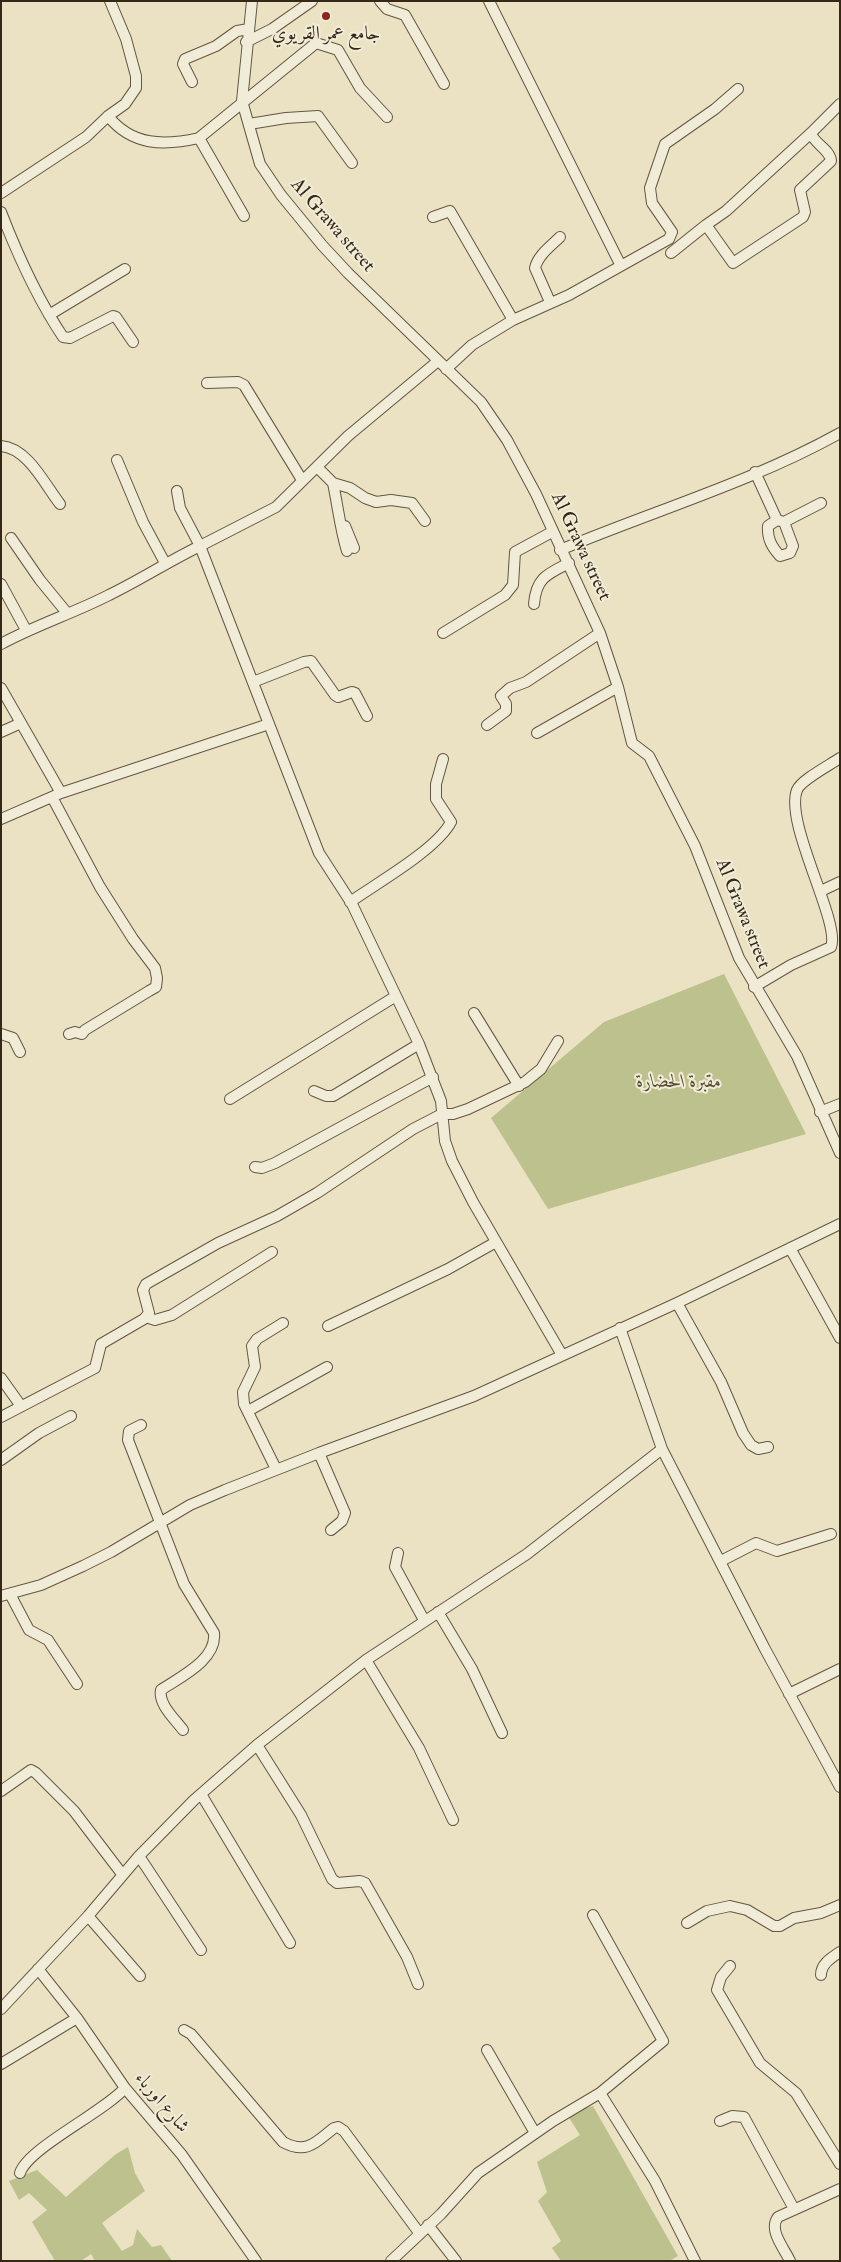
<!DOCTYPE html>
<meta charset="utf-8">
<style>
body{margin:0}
#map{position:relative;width:841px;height:2262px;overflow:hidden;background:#eae2c2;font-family:"IM FELL Double Pica",serif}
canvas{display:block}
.frame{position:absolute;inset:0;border:2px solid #362818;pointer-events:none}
</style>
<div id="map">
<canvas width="841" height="2262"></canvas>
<div class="frame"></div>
</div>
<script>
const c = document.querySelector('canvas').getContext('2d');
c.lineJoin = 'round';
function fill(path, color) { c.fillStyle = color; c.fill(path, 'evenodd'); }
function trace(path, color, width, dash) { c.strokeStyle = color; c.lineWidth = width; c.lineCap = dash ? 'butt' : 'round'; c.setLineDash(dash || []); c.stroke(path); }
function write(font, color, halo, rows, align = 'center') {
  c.font = font + ' "IM FELL Double Pica",Amiri,serif'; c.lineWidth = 4; c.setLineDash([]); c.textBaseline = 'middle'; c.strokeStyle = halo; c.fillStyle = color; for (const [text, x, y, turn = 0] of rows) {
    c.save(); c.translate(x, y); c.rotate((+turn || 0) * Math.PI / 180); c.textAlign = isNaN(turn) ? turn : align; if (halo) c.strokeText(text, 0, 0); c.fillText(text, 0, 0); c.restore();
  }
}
const green = new Path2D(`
 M724 974 806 1134 548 1209 491 1118 604 1022Z
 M593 2106 678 2256 669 2261H561L552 2248 561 2241 538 2201 547 2192 537 2162 580 2135 566 2113Z
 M128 2147 135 2173 145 2191 102 2223 122 2251 133 2245 137 2229 152 2247 161 2245 172 2261H95L91 2254 81 2261H55L32 2222 47 2210 29 2193 19 2200 9 2181 37 2170 66 2197 116 2154Z`);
const minor = new Path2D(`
 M252 1 242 101 260 164 281 195 322 245 348 273 481 402 507 440 536 494 600 633 618 687 632 743 649 756 695 846 739 958 797 1056 840 1153
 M380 1 387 9 405 15 444 84
 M489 1 620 264
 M246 42 272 29 312 1
 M192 82 183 64 185 59 216 46 237 31 249 29
 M108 116C132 146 164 146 199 138L316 43 338 50 360 88 387 117
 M249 124 286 118 318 116 352 163
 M199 138 244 216
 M1 193 86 137 108 116 125 104 136 88V76L126 39 110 1
 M1 212C18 256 37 298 63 337L70 338 113 316 116 317 133 342
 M433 217 450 211 513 320
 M706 225 726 211 811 133
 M671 253 706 225 733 263 803 217 805 212 800 190 831 161C830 149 814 144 811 133L840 104
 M550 302 535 268C538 255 551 246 560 237
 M49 315 125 269
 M446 369 472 345 513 320 569 295 669 239 672 232 652 203 650 188 665 144 715 109 738 89
 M207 383 238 382 244 385 302 480
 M1 446C28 448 45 485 60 504
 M117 460 143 522 165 563
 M317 467 333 483 350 488 365 498 376 502 391 500 412 503 425 521
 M755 472 777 520 784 522 821 503
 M333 483C338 507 340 528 347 551
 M177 491 180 508 200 546 276 507 348 436 438 361
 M777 520 768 526C767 539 772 547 780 556L790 553 793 546 784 522
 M345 526 354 548
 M11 538 40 580 67 613
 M560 550C653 511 752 482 840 433
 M1 584 26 630
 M534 604C536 578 547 574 569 563
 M443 633 505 595 513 585 515 552 552 532
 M1 644C36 625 74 613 109 595 140 580 169 561 200 546L269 724
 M253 682 304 662 311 661 335 695 338 697 352 692 355 693 367 716
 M1 688 61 793
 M487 725 506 711V704L501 696 510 688 526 682 600 633
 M1 732 21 723
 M537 733 618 687
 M52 797 100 887 133 939 155 968 157 978 156 987 149 991 85 1030 82 1034 75 1032 69 1034
 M1 819 61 793 269 724 319 853 352 904 419 1044 441 1101 445 1141 452 1161 473 1202 562 1355
 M823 890 840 882
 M350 902C377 883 436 850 451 822L436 799V784L443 759
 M754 987 791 965 831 947C841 923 784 823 797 790 801 780 830 765 840 758
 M474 1013 519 1086
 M1 1034 13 1038 20 1052
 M314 1091 326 1096H333L419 1044
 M230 1099 396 996
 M820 1112 840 1104
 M255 1167 262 1168 275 1163 433 1077
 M790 1248 840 1338
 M677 1303 721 1382 743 1433 751 1445 758 1449 768 1447
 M146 1317 155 1320 172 1315 272 1252
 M328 1326 448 1269 496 1242
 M1 1378 21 1406
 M248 1411 327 1367
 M1 1417 95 1368 101 1344 144 1319 149 1313 143 1290 146 1284 218 1243 277 1216 317 1193 413 1129 442 1114H453L468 1109 525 1082 541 1069 558 1041
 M141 1425 129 1431 128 1440 184 1584 214 1633C217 1660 180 1677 161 1690 158 1704 175 1719 183 1730
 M662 1449 765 1649 840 1787
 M319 1453 345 1513 342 1521 331 1530
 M1 1460 39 1433 71 1416
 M276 1469 244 1404 243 1392 255 1367 252 1346 257 1339 283 1323
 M398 1553 395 1567 424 1620
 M721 1561 756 1543 777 1551 831 1534
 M10 1594 29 1630 48 1640 77 1684
 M1 1596 41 1585 83 1566 111 1552 190 1505 225 1490 319 1453 474 1396 677 1303 840 1224
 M438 1612 472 1669 502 1733
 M366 1660 419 1748 453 1820
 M789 1694 840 1669
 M257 1745 301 1815 332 1879 337 1883 360 1881 365 1883 407 1957 418 1984
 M1 1791 31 1770 36 1773 74 1811 122 1874
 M201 1794 290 1943
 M139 1856 201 1950
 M593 1915 663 2041 600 2093
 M88 1916 140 1976
 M687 1923 707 1911 730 1906 747 1910 774 1926H780L794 1918 821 1913 840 1905
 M730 1966 721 1977 717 1990 760 2063 796 2093 840 2164
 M38 1969 77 2018 125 2088 182 2155 256 2261
 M821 1975C821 1964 831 1958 840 1952
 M1 2009 88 1916 139 1856 194 1800 257 1745 366 1660 527 1554 662 1449 620 1328
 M184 2030 191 2034 283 2142C307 2155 316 2142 334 2128L338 2127 344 2131 420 2234
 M487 2050 535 2133
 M1 2064 77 2018
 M720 2121 732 2116 744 2117 794 2209
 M20 2173C28 2148 104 2112 125 2088
 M428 2225 456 2261
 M391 2261 441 2214 478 2173 553 2121 600 2093 655 2181 695 2261
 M790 2261C784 2248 768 2230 778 2217L840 2189`);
const markers = [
 [326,16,5,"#8f2418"]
];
const poiNames = [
 ["جامع عمر القريوي",326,35]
];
const streetNames = [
 ["Al Grawa street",332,226,49],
 ["Al Grawa street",580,547,65],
 ["Al Grawa street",742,914,68],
 ["شارع اورباء",161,2103,50]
];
const parkNames = [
 ["مقبرة الحضارة",679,1083]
];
fill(green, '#bdc18e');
trace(minor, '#635642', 12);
trace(minor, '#f1ecd7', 10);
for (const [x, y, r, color] of markers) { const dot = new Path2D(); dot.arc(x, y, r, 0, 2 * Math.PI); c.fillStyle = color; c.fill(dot); trace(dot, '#f1ecd7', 2); }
write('19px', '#362818', '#f1ecd7', poiNames);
write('19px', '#362818', '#f1ecd7', streetNames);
write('italic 19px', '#584e36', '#f1ecd7', parkNames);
</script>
